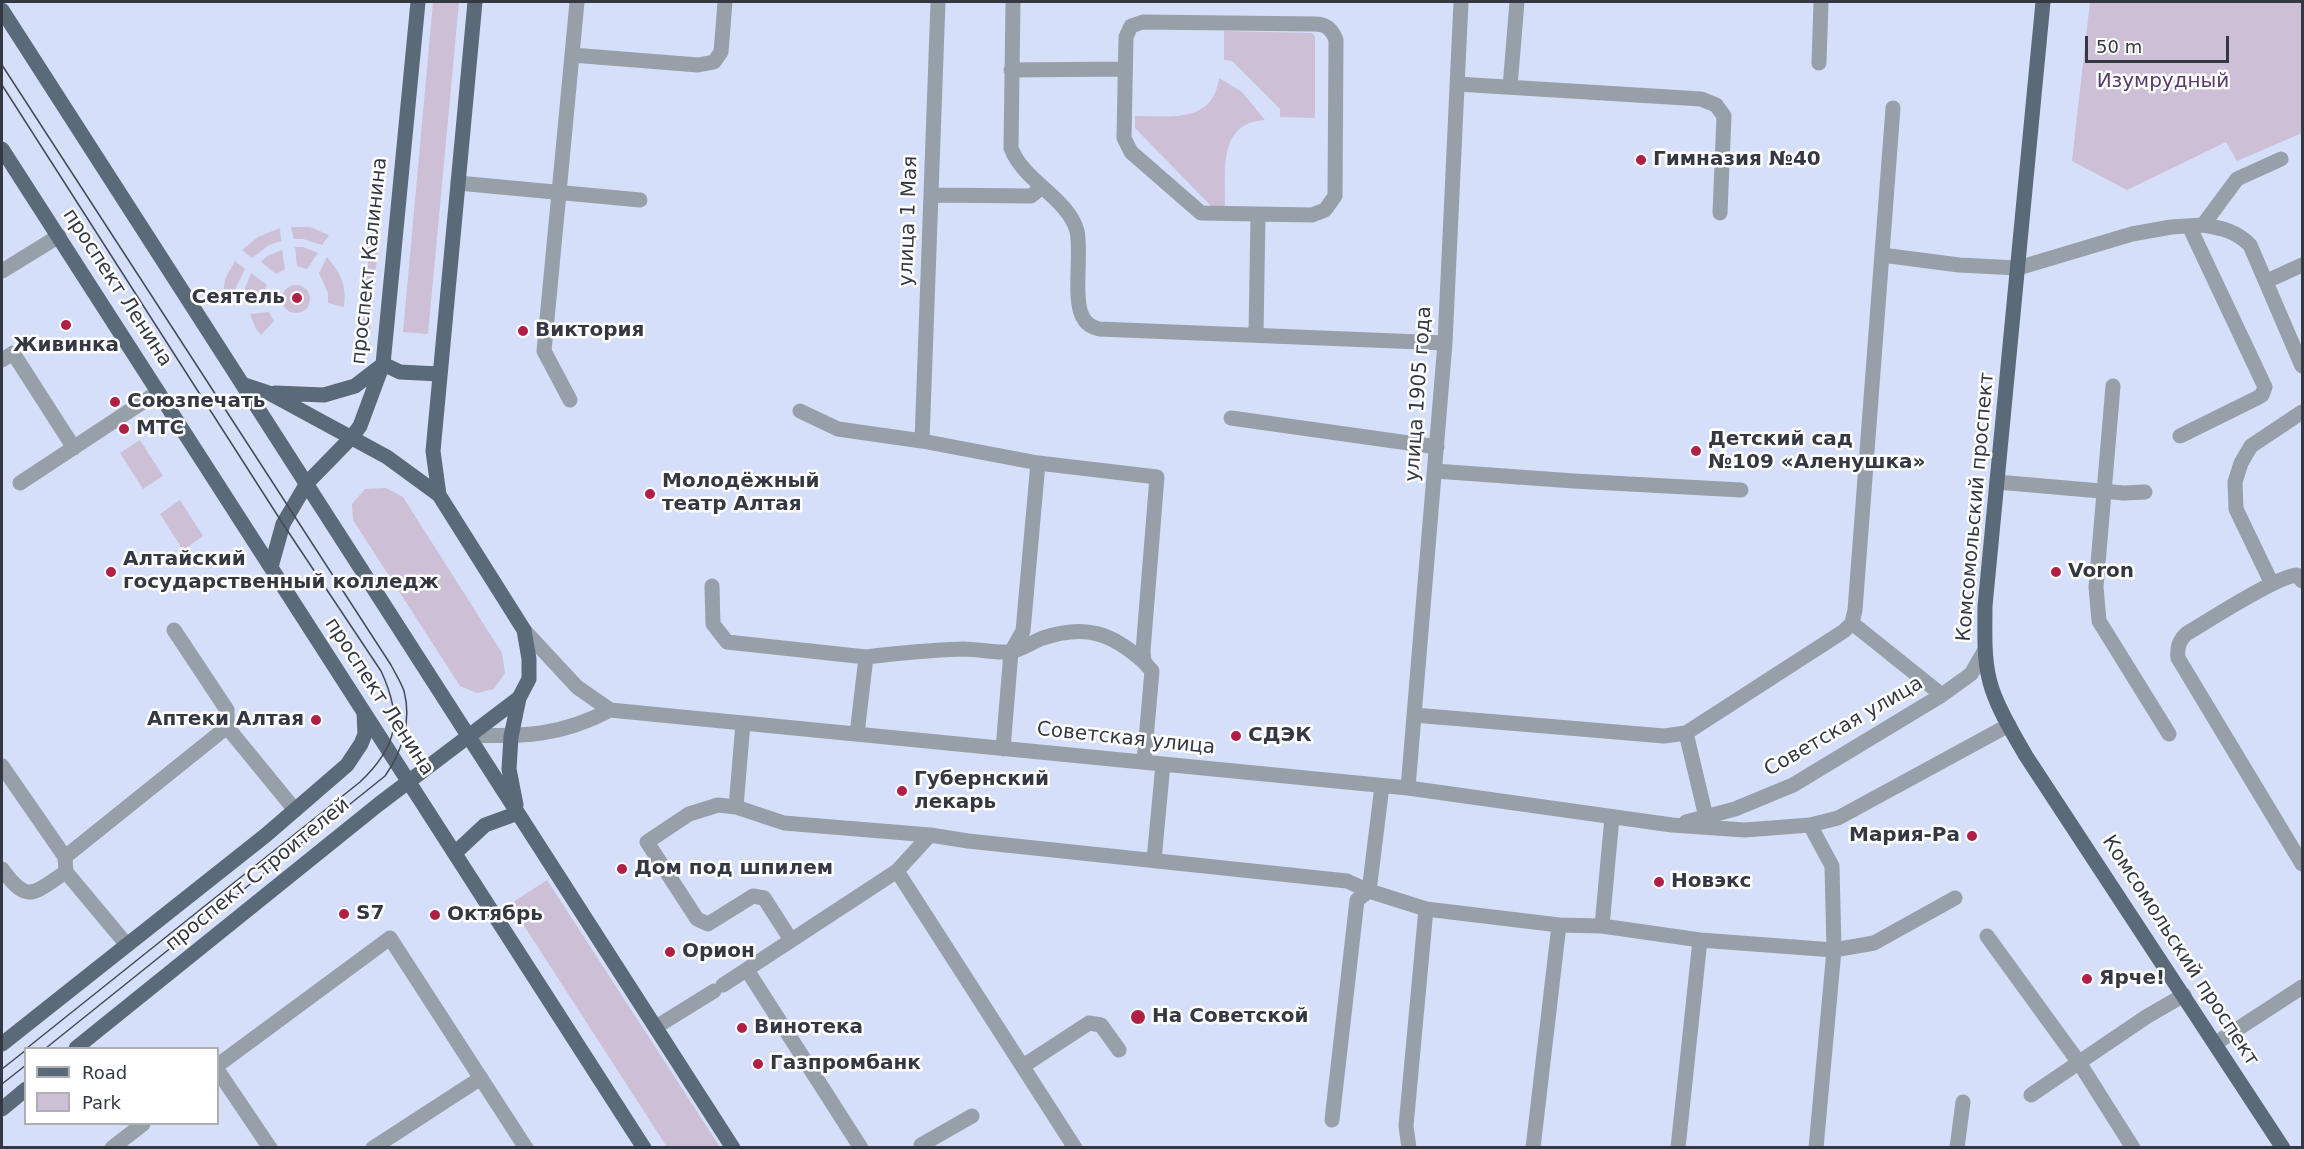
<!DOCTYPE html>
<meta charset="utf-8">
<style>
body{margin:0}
#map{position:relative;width:2304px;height:1149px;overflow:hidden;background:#d6dff9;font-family:"DejaVu Sans",sans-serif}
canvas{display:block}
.frame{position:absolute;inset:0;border:3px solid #343842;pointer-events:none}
.legend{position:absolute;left:24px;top:1047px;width:195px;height:78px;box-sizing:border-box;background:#fff;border:2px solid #aeafb3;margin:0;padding:8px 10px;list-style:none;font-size:18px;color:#343842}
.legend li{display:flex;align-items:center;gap:12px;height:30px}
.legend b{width:30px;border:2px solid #aeafb3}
.scale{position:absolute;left:2085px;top:36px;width:144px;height:27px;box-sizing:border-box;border:3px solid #343842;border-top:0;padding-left:8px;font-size:18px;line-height:21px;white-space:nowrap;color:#343842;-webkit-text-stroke:4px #fff;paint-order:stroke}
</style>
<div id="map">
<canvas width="2304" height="1149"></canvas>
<div class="frame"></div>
<ul class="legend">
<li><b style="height:8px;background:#5a6a79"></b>Road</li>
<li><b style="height:16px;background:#ccbfd6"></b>Park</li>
</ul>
<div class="scale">50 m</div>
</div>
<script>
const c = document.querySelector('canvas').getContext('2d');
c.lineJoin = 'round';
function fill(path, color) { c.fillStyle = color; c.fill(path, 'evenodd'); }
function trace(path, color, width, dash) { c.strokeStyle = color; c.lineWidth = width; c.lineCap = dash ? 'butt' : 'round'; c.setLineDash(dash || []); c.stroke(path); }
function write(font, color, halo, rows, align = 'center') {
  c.font = font + ' "DejaVu Sans",sans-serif'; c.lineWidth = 5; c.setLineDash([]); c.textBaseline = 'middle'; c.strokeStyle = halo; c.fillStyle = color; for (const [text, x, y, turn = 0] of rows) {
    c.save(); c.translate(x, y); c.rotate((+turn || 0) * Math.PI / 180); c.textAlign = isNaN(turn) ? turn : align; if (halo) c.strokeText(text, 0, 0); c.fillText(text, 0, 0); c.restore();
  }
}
const green = new Path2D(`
 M433 2H459L428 334 403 332Z
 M2090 2H2302V133L2237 161 2226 142 2127 190 2072 161Z
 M1224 31 1312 33 1315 37V118L1280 117V109L1232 61 1224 60Z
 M1219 78 1242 92 1265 120C1217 123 1226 171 1225 206H1211L1135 128V116C1170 116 1213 124 1219 78Z
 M372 222 380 223 369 339H361Z
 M291 227H310L329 235 322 245 303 239H294Z
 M280 228 281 241 269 245 252 258 242 250 258 237Z
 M295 247H303L318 253 307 269 297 266Z
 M282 250 285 269 276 274 261 262 267 256Z
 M327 257C341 273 347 286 344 307L328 303V293L319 273Z
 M235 261 245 269 236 287V296L223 297 225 279Z
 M251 273 267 285 264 294 244 296 245 288Z
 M282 299a14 14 0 1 1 28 0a14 14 0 1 1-28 0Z
 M269 312 274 321 261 335 256 329 250 314Z
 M140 440 163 476 143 489 120 453Z
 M386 488 403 497 502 653 505 673 494 689 477 693 460 686 353 520 352 504 365 489Z
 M180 500 203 536 183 550 160 514Z
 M547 880 720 1147H667L510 904Z`);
const minor = new Path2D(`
 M1013 2 1011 148C1023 181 1068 198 1077 231 1082 253 1072 303 1084 319 1087 325 1093 327 1099 329L1445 343
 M1143 22 1315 24C1326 24 1332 29 1336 40L1335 196 1325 210 1312 215 1201 213 1131 152 1124 138 1126 37 1131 26Z
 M572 55 698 65 714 62 721 52 725 2
 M1819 63 1821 2
 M1011 70 1125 69
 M1457 84 1701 99 1716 105 1724 116 1720 213
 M1510 87 1517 2
 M458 183 640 200
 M931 195 1031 196 1042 187
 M2203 225C2222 228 2236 231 2250 245L2302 366
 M1882 255 1959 265 2018 268 2132 234 2171 227 2203 225 2237 179 2281 159
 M2 271 59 236
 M2267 281 2302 265
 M1256 335 1258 215
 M2 360 13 353 74 448
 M2113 386 2096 587 2099 621 2169 734
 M570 400 544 351 577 2
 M800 411 838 429 922 441 1038 463 1157 477 1143 651 1144 662 1152 671 1144 762
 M1231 418 1437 447
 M2180 436 2257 398 2262 395 2265 387 2189 226
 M922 441 938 2
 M1435 471 1574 481 1741 490
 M1997 482 2124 493 2145 492
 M20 483 158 392
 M2302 581 2297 575C2277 576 2208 621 2186 634 2179 641 2177 647 2178 658L2302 864
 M2272 584 2236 509 2235 482 2241 463 2251 446 2302 412
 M712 586 713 624 727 642 866 657 857 734
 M1852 623 1942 695
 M174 630 227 710V727L295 810
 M524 630 577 687 610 710 1408 788 1672 825 1745 830 1810 825 1838 818 2009 725
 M866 657C898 653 930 650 963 649 978 649 994 653 1009 652 1020 651 1032 642 1043 638 1086 624 1112 633 1144 662
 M1414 715 1664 736 1686 733 1844 631 1852 623 1855 610 1893 108
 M1686 733 1706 817
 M468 735C523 737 561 736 610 710
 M1003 749 1011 652 1023 631 1038 463
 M2 766 65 857 66 872 127 945
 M1408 788 1445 343 1461 2
 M736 807 743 723
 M1686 822 1735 809 1793 785 1942 695 1971 674 1985 650
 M1810 825 1832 866 1834 950 1816 1148
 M930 835 897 871 1075 1148
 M65 857 227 727
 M1154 860 1163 764
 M2 869C28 905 33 893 66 872
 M1602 926 1612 817
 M1987 936 2080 1064 2133 1148
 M791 940 764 898 753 896 708 924 697 919 647 842 689 814 718 805 736 807 784 823 930 835 968 841 1347 881 1369 891 1426 909 1559 925 1602 926 1700 940 1834 950 1874 943 1955 898
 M747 970 861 1148
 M723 985 897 871
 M656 1027 714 991
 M2216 1043 2302 987
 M218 1065 390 938 526 1148
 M1023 1066 1089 1023 1101 1025 1119 1050
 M218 1071 270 1148
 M2031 1095 2146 1017 2184 995
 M1332 1120 1357 900 1369 891 1382 786
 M921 1145 972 1116
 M112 1148 143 1124
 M373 1148 481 1078
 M1409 1148 1406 1126 1426 909
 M1533 1148 1559 925
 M1678 1148 1700 940
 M1957 1148 1963 1102`);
const major = new Path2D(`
 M2043 2 1985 606C1985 633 1983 663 1992 689 2000 713 2014 735 2026 756L2283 1148
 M2 10 733 1148
 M2 149 644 1148
 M383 364 400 372 439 374
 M275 393 324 395 355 386 381 366
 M439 495 433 451 475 2
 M271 567 283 524 307 483 352 437 360 426 383 364 418 2
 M516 805 509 769 511 737 519 698
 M455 853 485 825 518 813
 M2 1044 266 835 347 765 361 744 365 734 364 713
 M76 1048 379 804 519 698 529 679V659L524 630 439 495 387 457 269 393 242 384
 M2 1109 26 1089`);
const tram = new Path2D(`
 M2 65 391 665C395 673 401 682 404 691 412 721 402 752 385 776L46 1048
 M2 85 283 524 381 671C403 718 398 746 360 782L27 1048
 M2 1069 26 1050
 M2 1084 26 1065`);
const markers = [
 [1641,160,6,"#b11e46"],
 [297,298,6,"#b11e46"],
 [66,325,6,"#b11e46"],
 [523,331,6,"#b11e46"],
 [115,402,6,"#b11e46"],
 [124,429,6,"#b11e46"],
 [1696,451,6,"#b11e46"],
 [650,494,6,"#b11e46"],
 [111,572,6,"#b11e46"],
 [2056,572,6,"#b11e46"],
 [316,720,6,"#b11e46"],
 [1236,736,6,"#b11e46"],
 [902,791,6,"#b11e46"],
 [1972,836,6,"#b11e46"],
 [622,869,6,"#b11e46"],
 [1659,882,6,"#b11e46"],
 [344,914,6,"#b11e46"],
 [435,915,6,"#b11e46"],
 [670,952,6,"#b11e46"],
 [2087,979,6,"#b11e46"],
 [1138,1017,8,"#b11e46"],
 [742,1028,6,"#b11e46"],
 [758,1064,6,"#b11e46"]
];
const parkNames = [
 ["Изумрудный",2163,82]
];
const poiNames = [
 ["Гимназия №40",1653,160],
 ["Сеятель",285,298,"right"],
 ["Виктория",535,331],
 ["Живинка",66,346,"center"],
 ["Союзпечать",127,402],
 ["МТС",136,429],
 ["Детский сад",1708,440],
 ["№109 «Аленушка»",1708,463],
 ["Молодёжный",662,482],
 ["театр Алтая",662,505],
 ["Алтайский",123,560],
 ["государственный колледж",123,583],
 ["Voron",2068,572],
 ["Аптеки Алтая",304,720,"right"],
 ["СДЭК",1248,736],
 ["Губернский",914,780],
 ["лекарь",914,803],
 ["Мария-Ра",1960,836,"right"],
 ["Дом под шпилем",634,869],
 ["Новэкс",1671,882],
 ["S7",356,914],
 ["Октябрь",447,915],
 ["Орион",682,952],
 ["Ярче!",2099,979],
 ["На Советской",1152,1017],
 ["Винотека",754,1028],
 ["Газпромбанк",770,1064]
];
const streetNames = [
 ["улица 1 Мая",909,221,-88],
 ["проспект Калинина",370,261,-84],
 ["проспект Ленина",117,288,57],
 ["улица 1905 года",1419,394,-86],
 ["Комсомольский проспект",1976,507,-85],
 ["проспект Ленина",379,697,57],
 ["Советская улица",1844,727,-30],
 ["Советская улица",1126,739,6],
 ["проспект Строителей",258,875,-39],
 ["Комсомольский проспект",2180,951,57]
];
fill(green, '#ccbfd6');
trace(minor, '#979fa8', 15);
trace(major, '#5a6a79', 15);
trace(tram, '#444954', 1.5);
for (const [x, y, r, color] of markers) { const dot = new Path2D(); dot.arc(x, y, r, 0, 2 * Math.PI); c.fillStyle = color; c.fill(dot); trace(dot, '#fff', 2); }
write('20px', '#583b6b', '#fff', parkNames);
write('bold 20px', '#343842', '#fff', poiNames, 'left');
write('20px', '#343842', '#fff', streetNames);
</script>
